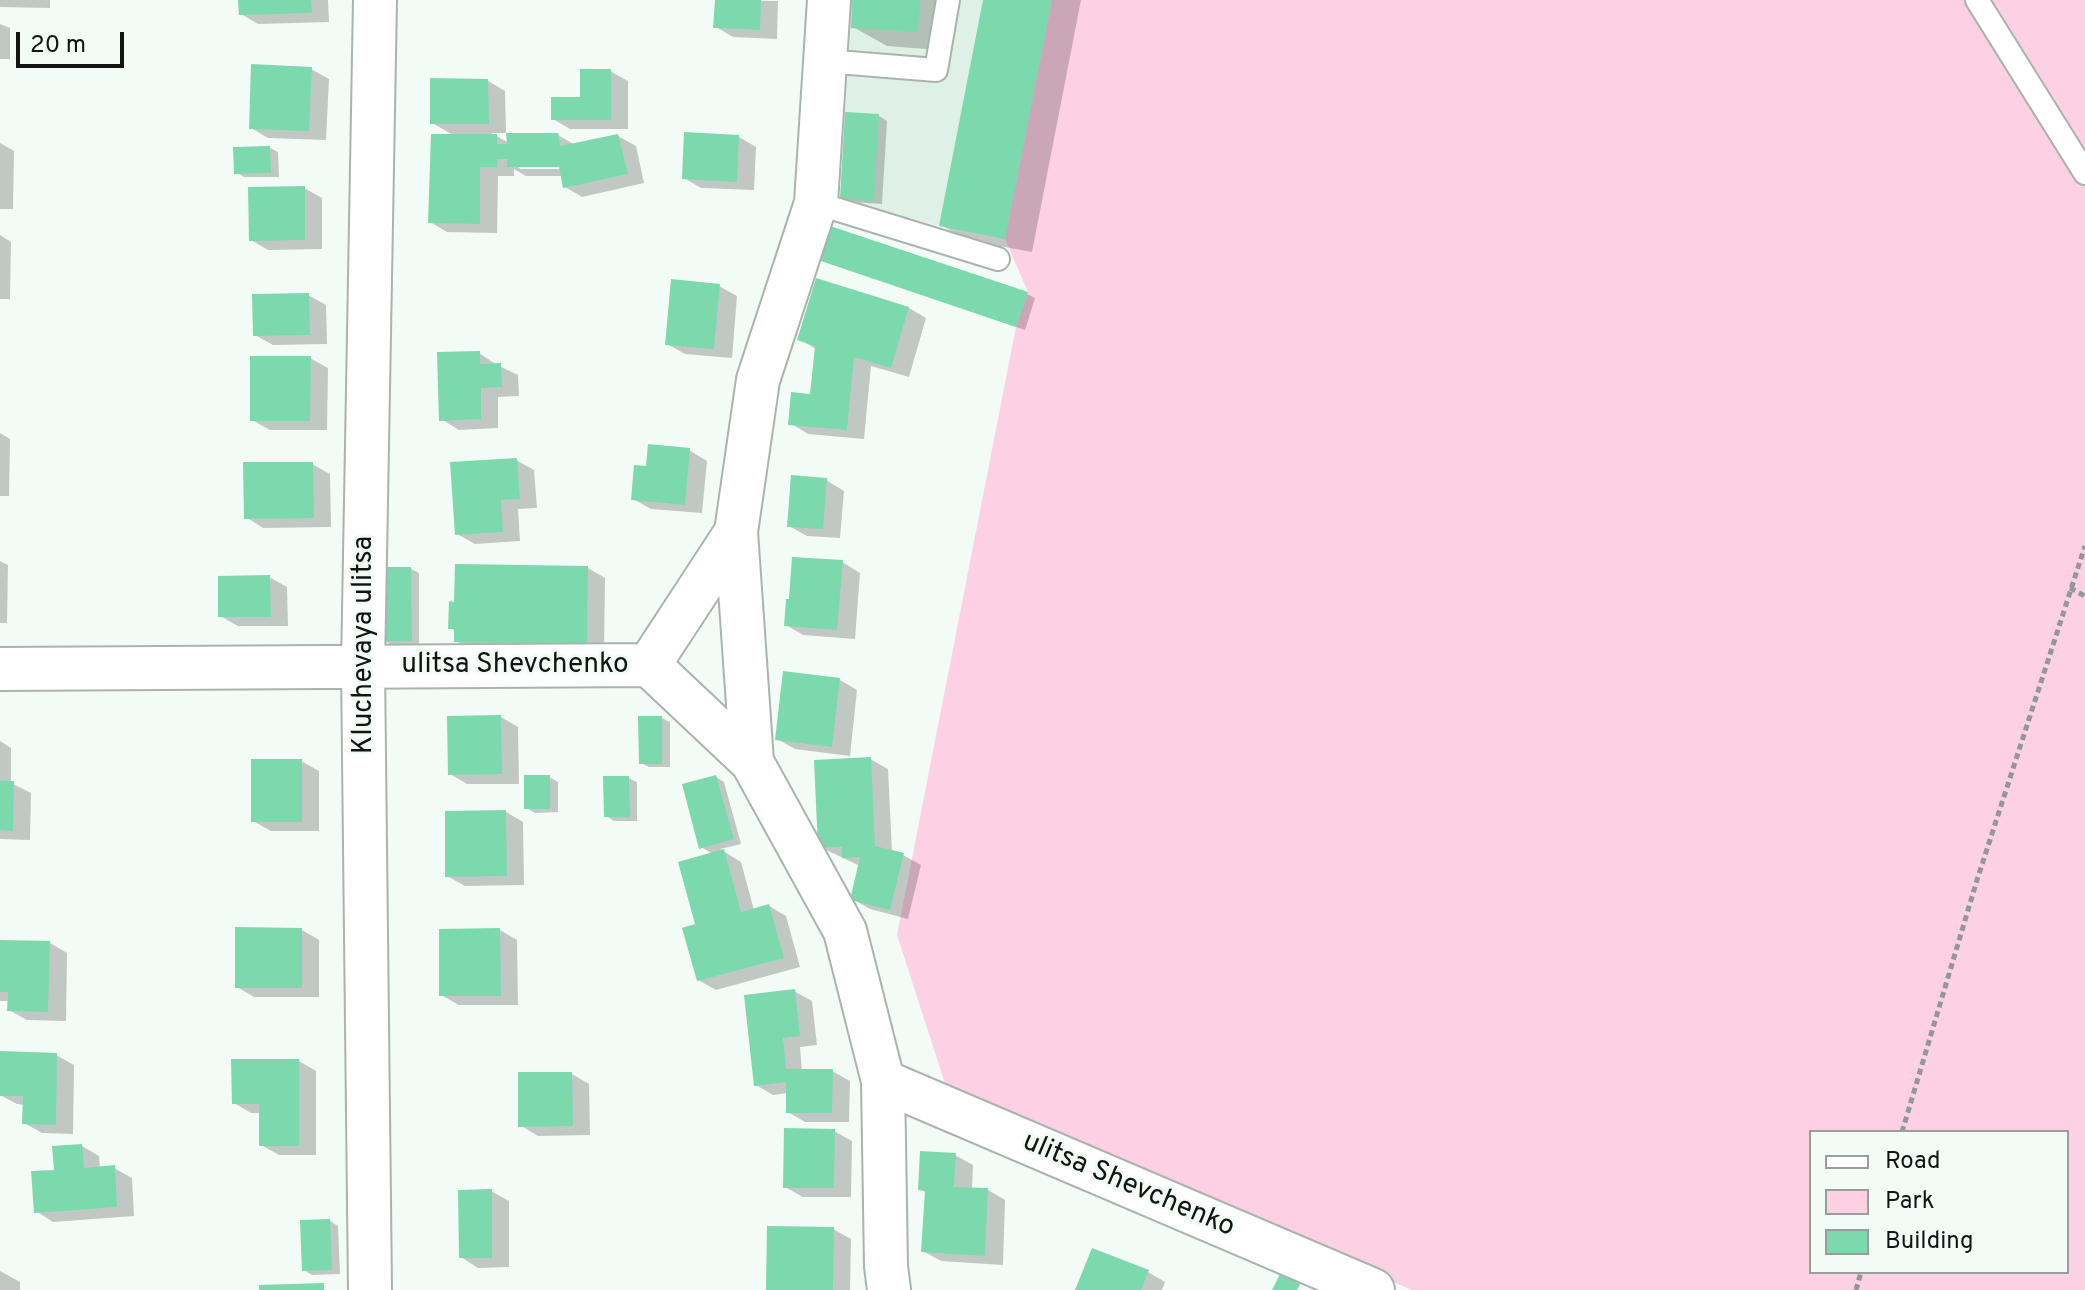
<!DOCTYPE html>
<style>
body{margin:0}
#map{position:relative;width:2085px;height:1290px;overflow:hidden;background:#f2fbf6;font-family:Overpass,sans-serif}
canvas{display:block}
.legend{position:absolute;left:1809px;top:1130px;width:260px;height:144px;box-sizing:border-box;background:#f2fbf6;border:2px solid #989f9b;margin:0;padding:10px 14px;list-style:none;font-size:24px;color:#111413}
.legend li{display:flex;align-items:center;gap:16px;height:40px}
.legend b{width:40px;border:2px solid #989f9b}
.scale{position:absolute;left:16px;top:32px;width:108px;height:36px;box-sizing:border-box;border:4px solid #111413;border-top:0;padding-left:10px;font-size:24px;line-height:28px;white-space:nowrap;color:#111413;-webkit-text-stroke:6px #f2fbf6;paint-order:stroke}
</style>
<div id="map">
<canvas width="2085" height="1290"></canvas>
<ul class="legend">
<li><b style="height:10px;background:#fff"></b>Road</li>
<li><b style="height:22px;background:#fdd0e4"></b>Park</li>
<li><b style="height:22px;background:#7cd8ad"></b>Building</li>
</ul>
<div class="scale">20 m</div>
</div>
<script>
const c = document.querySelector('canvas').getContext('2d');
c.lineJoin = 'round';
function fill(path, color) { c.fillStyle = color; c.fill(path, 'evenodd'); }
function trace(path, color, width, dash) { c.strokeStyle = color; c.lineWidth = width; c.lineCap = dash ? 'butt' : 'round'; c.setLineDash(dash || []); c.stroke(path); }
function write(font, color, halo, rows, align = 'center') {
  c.font = font + ' Overpass,sans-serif'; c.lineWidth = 6; c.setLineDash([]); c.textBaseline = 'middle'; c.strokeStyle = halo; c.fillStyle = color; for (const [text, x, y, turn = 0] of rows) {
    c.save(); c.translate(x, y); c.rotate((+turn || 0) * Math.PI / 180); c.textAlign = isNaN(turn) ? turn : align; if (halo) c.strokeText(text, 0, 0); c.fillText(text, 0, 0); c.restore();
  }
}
const built = new Path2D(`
 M852 0H1052L1005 239 939 226 840 199Z`);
const green = new Path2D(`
 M1052 0H2085V1290H1412L949 1096 897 935 1016 327 1028 292 1005 239ZM1811 1132H2067V1272H1811Z`);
const shadow = new Path2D(`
 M0 0H50V8L0 7Z
 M240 0H328L329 22 258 24 241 14Z
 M717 0 778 1 777 39 733 37 716 27Z
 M854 0H956L952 51 887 46 853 27Z
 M985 0H1081L1032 252 967 240 941 225Z
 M0 24 10 28V59H0Z
 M311 69 329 79 326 140 268 138 251 128Z
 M610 71 628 81V129H570L553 119 582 99Z
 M488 81 505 91 506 133H491L509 143 558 135 575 145 618 136 636 146 644 183 582 197 565 187 563 176H526L514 169V176H498L497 233 447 232 430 222 455 136 432 123ZM516 165H569V169H520Z
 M879 116 887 121 882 204 851 202 842 197Z
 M739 137 756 147 754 190 701 188 684 178Z
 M0 143 14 151 13 209H0Z
 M270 148 278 152 279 177H244L236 172Z
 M304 188 322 198V249L268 250 251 240Z
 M0 235 11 242 10 299H0Z
 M814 258 1027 294 1035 298 1025 330Z
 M719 286 737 296 732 358 685 354 667 344Z
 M308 295 326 305 327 344 273 345 255 335Z
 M909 308 926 318 909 377 871 366 864 439 808 434 790 423 812 396 816 349 799 339Z
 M479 353 497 365 518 375 519 396 498 397V428L459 430 441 419Z
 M310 358 328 368 327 430H270L252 420Z
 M0 433 10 439 9 496H0Z
 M689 450 707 461 702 513 651 509 633 499 648 468Z
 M516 460 534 470 537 508 518 509 520 541 475 544 457 534Z
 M312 464 330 474 331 527 263 528 246 517Z
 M826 480 844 491 840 538 807 536 789 526Z
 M0 561 8 565 7 623H0Z
 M842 562 860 573 855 639 803 635 786 625Z
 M588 568 605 578 604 653 473 651 456 641V631L450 628 456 604Z
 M411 569 419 573V645H392L383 640Z
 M269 577 287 587 288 626H238L220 616Z
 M840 680 857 690 850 756 795 749 777 739Z
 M501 717 518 727 519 784H467L450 774Z
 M662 718 670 722V767H649L641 763Z
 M0 741 11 748V783L31 793 30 840 0 839Z
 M870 759 888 769 892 852 903 855 921 865 908 919 870 909 853 899 860 866 820 847Z
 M301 761 319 771V831H271L253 821Z
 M549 777 558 782V812L535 813 526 808Z
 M716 777 724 782 741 844 720 849 741 862 754 910 769 906 786 916 800 967 716 990 698 980V925L713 854 701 847Z
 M628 778 637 782V821H614L606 816Z
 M506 812 523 822 524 885 465 886 447 876Z
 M302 930 319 940V997H254L237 987Z
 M500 930 517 940 518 1005H459L441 995Z
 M0 942 50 943 67 953 66 1021 27 1020 9 1010V1001H0Z
 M794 991 812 1001 817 1045 800 1047 802 1071H832L850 1081 849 1122H805L788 1112V1093L773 1095 756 1085Z
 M0 1053 56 1055 74 1065 73 1134 42 1133 24 1123 25 1105 17 1104 0 1095Z
 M299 1061 316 1071V1155H279L261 1145V1113H251L234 1103Z
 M572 1074 589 1084 590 1135 538 1136 520 1125Z
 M834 1131 852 1141 851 1197H803L785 1187Z
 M82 1146 99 1156 100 1169 114 1168 132 1178 134 1216 53 1222 36 1211 56 1172Z
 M955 1155 973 1165 972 1189 988 1190 1005 1200 1003 1265 941 1261 923 1251 927 1193 920 1189Z
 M491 1191 509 1201V1267L478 1268 461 1257Z
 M330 1221 338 1226 340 1274 312 1275 304 1270Z
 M833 1229 851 1239 850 1290H768Z
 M0 1271 20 1282V1290H0Z
 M1148 1272 1165 1282 1162 1290H1078Z`);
const building = new Path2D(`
 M238 0H311L312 13 239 15Z
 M715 0H761L760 30 713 28Z
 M852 0H920L918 32 851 28Z
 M983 0H1052L1005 239 939 226Z
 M251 64 312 67 309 131 249 129Z
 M580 69H611V120H551V97H580Z
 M430 78 488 79 489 124H430Z
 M845 112 879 114 874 201 840 199Z
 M684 132 739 135 737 182 682 179Z
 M506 133H558L560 146 618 134 628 174 563 188 559 167H507V159H497V167H480V224L428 223 431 134H497V144H507Z
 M270 146 271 173 234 174 233 147Z
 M305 186V240L249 241 248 187Z
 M824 224 1028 292 1016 327 812 258Z
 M816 278 909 307 891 368 854 357 847 430 788 425 791 392 810 394 815 346 797 340Z
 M671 279 720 284 714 349 665 345Z
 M309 293 310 335 253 336 252 294Z
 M480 351V364L501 363 502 387 481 388V419L439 421 437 352Z
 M250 356H311L310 421H250Z
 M648 444 690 448 685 505 631 500 634 465 646 466Z
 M517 458 520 499 501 500 503 532 455 535 450 462Z
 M243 462H313L314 518 244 519Z
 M791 475 827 478 823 529 787 527Z
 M792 557 843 560 837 630 784 626 786 599H789Z
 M455 564 588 566 587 644 454 642V629H448L449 601 454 602Z
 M381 567H411L412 641H381Z
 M270 575 271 617H218V576Z
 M783 671 840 678 832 747 775 740Z
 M501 715 502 774 448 775 447 716Z
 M638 716H662V764H639Z
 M871 757 875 846 904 853 890 910 850 900 860 857 842 858V847L818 848 814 760Z
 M251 759H302V822H251Z
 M524 775H550V809H524Z
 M716 775 734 839 699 849 682 784Z
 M603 776H629L630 817H604Z
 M0 781H14L13 831 0 830Z
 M506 810 507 876 445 877V811Z
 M724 849 741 912 769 904 784 958 697 981 682 928 695 924 678 862Z
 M235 927 302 928V988H235Z
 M500 928 501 996H439V929Z
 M0 940 50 941 48 1012 7 1011 8 992H0Z
 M795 989 800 1036 783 1038 786 1069H833L832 1113H786V1082L754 1086 744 995Z
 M0 1051 57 1053 56 1125 22 1124 23 1096H0Z
 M231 1059H299V1146H259V1104H232Z
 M518 1072H572L573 1126 518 1127Z
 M784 1128 835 1129 834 1188H783Z
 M82 1144 84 1168 115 1165 117 1207 34 1213 31 1171 54 1170 52 1146Z
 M920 1151 956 1153 954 1187 988 1188 985 1256 921 1252 925 1191 918 1190Z
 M492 1189V1258H459L458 1190Z
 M330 1219 332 1270 302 1271 300 1220Z
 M767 1226 834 1227 833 1290H766Z
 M1092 1248 1149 1270 1141 1290H1075Z
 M1280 1274 1300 1284 1297 1290H1272Z
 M324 1283V1290H259V1285Z`);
const path = new Path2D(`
 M2070 588 2085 596
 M1902 1132 1977 880 2085 546
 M1856 1290 1861 1272`);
const service = new Path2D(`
 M1977 0 2085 173
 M825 61 936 70 948 0
 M816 203 998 259`);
const minor = new Path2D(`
 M829 0 816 203 758 380 736 532 752 762 845 931 883 1081 886 1266 889 1290
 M649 665 736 532
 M0 669 649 665 752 762
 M883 1081 1373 1290
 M370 1290 363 667 375 0`);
const streetNames = [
 ["Kluchevaya ulitsa",365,645,-90],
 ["ulitsa Shevchenko",515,666],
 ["ulitsa Shevchenko",1128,1186,23]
];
fill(built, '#dff0e7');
fill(green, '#fdd0e4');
fill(shadow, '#0003');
fill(building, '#7cd8ad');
trace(service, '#aab3ae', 26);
trace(minor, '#aab3ae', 46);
trace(path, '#929895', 5, [6, 4]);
trace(service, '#fff', 22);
trace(minor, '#fff', 42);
write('28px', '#111413', '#f2fbf6', streetNames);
</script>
